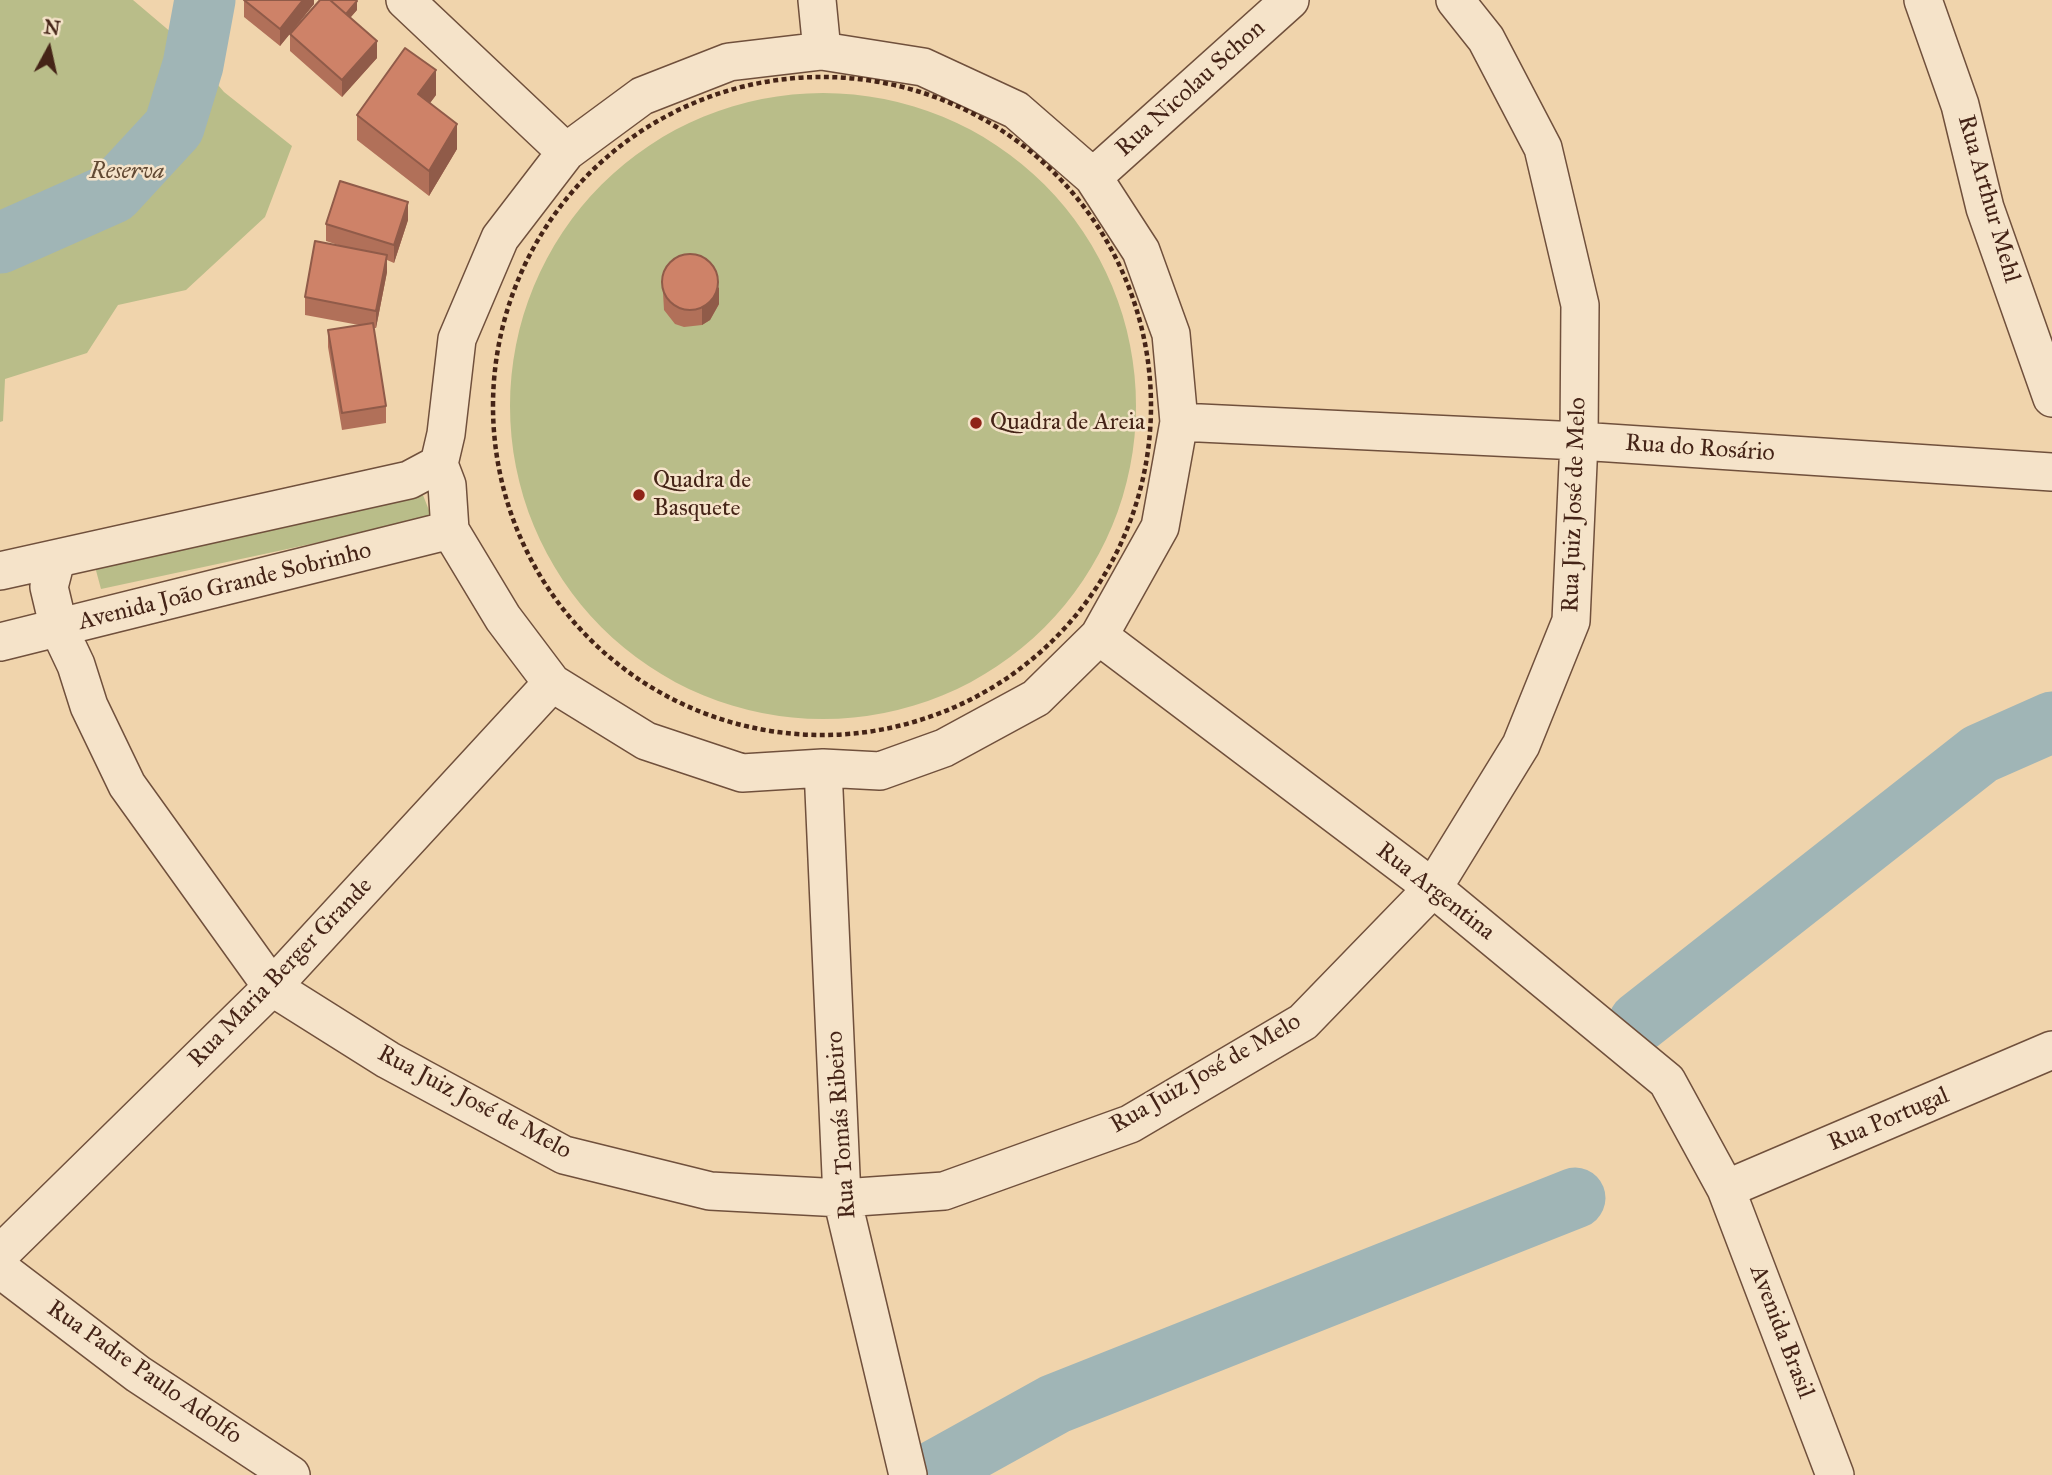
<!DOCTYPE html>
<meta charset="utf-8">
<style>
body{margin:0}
#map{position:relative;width:2052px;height:1475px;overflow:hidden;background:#f0d4ac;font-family:"IM FELL Great Primer",serif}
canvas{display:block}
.north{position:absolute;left:14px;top:14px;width:70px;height:70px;-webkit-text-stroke:5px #f5e3c9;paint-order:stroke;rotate:8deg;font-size:19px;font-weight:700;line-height:28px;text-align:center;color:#452417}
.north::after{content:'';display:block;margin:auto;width:24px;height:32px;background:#452417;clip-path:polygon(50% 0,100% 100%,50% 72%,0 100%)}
</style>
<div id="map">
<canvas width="2052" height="1475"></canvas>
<div class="north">N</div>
</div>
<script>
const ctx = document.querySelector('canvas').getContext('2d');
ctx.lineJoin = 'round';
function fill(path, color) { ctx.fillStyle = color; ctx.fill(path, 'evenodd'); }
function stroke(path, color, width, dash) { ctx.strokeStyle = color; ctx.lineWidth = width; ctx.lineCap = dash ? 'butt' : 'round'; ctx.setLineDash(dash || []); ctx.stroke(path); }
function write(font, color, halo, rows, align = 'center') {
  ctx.font = font + ' "IM FELL Great Primer",serif'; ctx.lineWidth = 5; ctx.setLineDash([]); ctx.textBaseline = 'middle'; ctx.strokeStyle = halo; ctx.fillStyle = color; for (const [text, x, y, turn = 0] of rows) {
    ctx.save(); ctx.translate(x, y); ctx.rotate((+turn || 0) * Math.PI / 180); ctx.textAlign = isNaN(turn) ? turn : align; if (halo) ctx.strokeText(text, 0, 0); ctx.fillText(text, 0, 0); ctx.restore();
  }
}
fill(new Path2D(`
 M0,0H133L179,39L224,92L292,146L265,217L186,290L118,305L87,353L5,379L3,421L0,422Z
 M510 406a313 313 0 1 1 626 0a313 313 0 1 1-626 0Z
 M421,490L432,518L101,589L94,563Z`), '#b9bd89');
stroke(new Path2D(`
 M0,243L113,193L174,127L193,65L205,0
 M1639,1022L1980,754L2052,722
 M927,1475L1055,1404L1575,1198`), '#a0b5b6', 61);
const minor = new Path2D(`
 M405,0L566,152
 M817,0L822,51
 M1923,0L1960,105L1985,208L2052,398
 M822,51L923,67L1016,110L1093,177L1141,251L1171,334L1179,422L1160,527L1099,636L1036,698L944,748L880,771L823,768L742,773L646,741L552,683L503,618L450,530L447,485L439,464L446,434L457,339L500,238L566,152L642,96L729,62Z
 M1093,177L1290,0
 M1179,422L1579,441L2052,472
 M56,560L49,587L59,629L76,665L89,706L127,785L272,987L388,1060L564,1155L710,1191L842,1198L944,1191L1130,1124L1303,1022L1433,888L1521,745L1571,621L1579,441L1580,305L1543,148L1486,39L1455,0
 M0,571L409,480L439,464
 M1099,636L1433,888L1667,1081L1726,1189L1835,1475
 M0,642L450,530
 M823,768L842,1198L908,1475
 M1726,1189L2052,1050
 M0,1254L272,987L552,683
 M0,1269L138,1374L291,1475`);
stroke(minor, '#70503c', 40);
stroke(new Path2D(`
 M493 406a329 329 0 1 1 658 0a329 329 0 1 1-658 0Z`), '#452417', 4.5, [5, 3.5]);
stroke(minor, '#f5e3c9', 37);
fill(new Path2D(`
 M244,0H314V4L280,46L244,17Z
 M357,10L350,18L377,58L342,97L290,51V34Z
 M436,95L430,103L457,149L429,196L357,140V115Z
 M408,220L394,263L387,260V272L376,328H374L386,406V423L342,430L328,347V330L359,325L305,315V297L344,247L326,241V224Z
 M662,275L719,304L710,320L702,325L684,327L675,324L664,310Z`), '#b17059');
fill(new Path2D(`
 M303,0H314V4L280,46V29Z
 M357,1V10L342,27V19Z
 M377,41V58L342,97V80Z
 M436,70V95L418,119V94Z
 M457,124V149L429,196V171Z
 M408,202V220L394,263V245Z
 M387,255V272L376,328V311Z
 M719,287V304L710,320L702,325V308Z`), '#905b49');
const building = new Path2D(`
 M244,0H303L280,29Z
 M320,0H330L377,41L342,80L290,34Z
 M330,0H356L357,1L346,14Z
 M405,48L436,70L418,94L457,124L429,171L357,115Z
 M340,181L408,202L394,245L326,224Z
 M315,241L387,255L376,311L305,297Z
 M662 282a28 28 0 1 1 56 0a28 28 0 1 1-56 0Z
 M373,323L386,406L342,413L328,330Z`);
fill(building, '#ce8268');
stroke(building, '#905b49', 2);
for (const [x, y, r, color] of [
 [976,423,7,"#8f2418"],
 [639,495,7,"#8f2418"]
]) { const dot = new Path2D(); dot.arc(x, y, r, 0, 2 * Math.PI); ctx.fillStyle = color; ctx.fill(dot); stroke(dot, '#f5e3c9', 2.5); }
write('24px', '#452417', '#f5e3c9', [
 ["Rua Nicolau Schon",1191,89,-42],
 ["Rua Arthur Mehl",1988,199,74],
 ["Rua do Rosário",1700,449,4],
 ["Rua Juiz José de Melo",1575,505,-88],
 ["Avenida João Grande Sobrinho",225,587,-14],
 ["Rua Argentina",1435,892,38],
 ["Rua Maria Berger Grande",281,973,-46],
 ["Rua Juiz José de Melo",1206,1074,-30],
 ["Rua Juiz José de Melo",474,1103,28],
 ["Rua Portugal",1889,1120,-23],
 ["Rua Tomás Ribeiro",842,1125,-94],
 ["Avenida Brasil",1781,1332,69],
 ["Rua Padre Paulo Adolfo",144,1373,35]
]);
write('italic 24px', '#624a34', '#f5e3c9', [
 ["Reserva",127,172]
]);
write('24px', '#452417', '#f5e3c9', [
 ["Quadra de Areia",990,423],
 ["Quadra de",653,481],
 ["Basquete",653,509]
], 'left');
</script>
